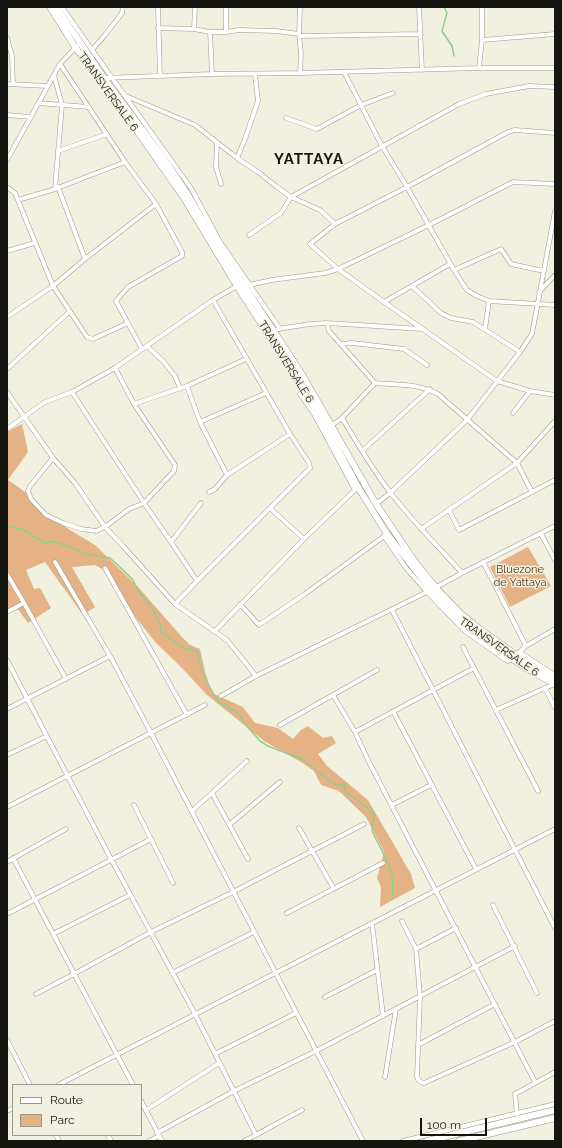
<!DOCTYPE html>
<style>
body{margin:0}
#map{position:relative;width:562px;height:1148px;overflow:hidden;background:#f2f0df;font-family:Raleway,sans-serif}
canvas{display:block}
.frame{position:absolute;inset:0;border:8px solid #161610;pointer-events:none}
.legend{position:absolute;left:12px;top:1084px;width:130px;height:52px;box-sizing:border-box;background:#f2f0df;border:1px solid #9a998c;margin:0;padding:5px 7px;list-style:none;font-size:12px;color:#161610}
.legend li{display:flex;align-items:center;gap:8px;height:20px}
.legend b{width:20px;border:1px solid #9a998c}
.scale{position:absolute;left:420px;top:1118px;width:67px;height:18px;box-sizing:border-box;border:2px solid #161610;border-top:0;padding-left:5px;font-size:12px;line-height:14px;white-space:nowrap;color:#161610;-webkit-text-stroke:3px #f2f0df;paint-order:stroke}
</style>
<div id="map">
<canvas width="562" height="1148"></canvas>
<div class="frame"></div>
<ul class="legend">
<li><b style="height:5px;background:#fff"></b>Route</li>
<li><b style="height:11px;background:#e4b285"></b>Parc</li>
</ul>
<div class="scale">100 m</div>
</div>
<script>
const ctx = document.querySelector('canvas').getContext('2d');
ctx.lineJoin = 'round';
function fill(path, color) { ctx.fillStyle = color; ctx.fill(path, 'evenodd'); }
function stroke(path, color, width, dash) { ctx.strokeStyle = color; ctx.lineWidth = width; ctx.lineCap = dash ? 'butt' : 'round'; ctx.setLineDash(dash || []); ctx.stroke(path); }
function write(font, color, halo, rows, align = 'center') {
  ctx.font = font + ' Raleway,sans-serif'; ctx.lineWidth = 3; ctx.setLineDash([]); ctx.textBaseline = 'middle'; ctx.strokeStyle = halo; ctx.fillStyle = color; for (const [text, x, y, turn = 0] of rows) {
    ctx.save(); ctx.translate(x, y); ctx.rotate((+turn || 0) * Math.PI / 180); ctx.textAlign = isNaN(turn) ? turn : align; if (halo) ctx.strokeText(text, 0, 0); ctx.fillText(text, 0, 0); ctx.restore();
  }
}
fill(new Path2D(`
 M22,424L28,452L8,480L28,494L46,513L70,530L95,545L139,588L181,636L190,645L200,649L205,672L212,693L243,707L255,723L278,728L293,739L301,730L308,726L323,738L332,736L336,743L318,754L327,766L368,800L411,874L415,888L380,907L381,887L377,878L384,852L366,817L339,791L321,785L314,771L301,762L264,741L206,694L182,668L156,643L132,613L117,587L104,570L95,565L72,567L95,607L83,615L45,562L26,570L34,589L40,588L51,608L28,623L18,609L7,614L8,545L7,432Z
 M528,547L551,586L510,607L490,567Z`), '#e4b285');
stroke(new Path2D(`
 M444,7L447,13L442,31L452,46L454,56
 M7,526L22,529L45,543L54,542L68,546L86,554L110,558L122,569L133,580L139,592L152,608L160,624L161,632L186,650L190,648L198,653L199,661L207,682L218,702L235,711L239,714L246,725L260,741L268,746L304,760L334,784L345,785V792C356,799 366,805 374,815L372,831L390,867L393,880L392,899`), '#92cd8b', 1.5);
const street = new Path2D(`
 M62,7L92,50L191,188L220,242L280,329
 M226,7V32
 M419,7L422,70
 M158,8L160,76
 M158,28L194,29L210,32H226L239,30L276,31L299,34
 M194,29L195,7
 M210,32L212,74
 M300,36L421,34
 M7,38L12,56L13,84
 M482,40L555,34
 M92,50L105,35L122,13L123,7
 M60,64L125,162L156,204L182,252V256L128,287L116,301L142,349
 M479,68L482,40V7
 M344,72L382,146L407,187L454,270L467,290L477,296L489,301L555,305
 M300,73L301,53L299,34L300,7
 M54,75L62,105L55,189
 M104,78L212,74L300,73L479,68H555
 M7,84L48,86
 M126,96L195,125L237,158L258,172L277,187L291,197L320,210L335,224
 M38,103L89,107
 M7,115L31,117
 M286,118L317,129L361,105L393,93
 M555,133L515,130L508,132L407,187L335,224L310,244L338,269L384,302L497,381L530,391L555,395
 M217,142L216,167L221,184
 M58,151L107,134
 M237,158L245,139L258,101L255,74
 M7,160L60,64L77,46
 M7,187L15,193L53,286L87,337L93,339L128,323
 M58,187L85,259
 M18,200L55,189L125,162
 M249,235L281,213L291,197L459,104L486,94L529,86L555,87
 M7,251L35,243
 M454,270L501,249L511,264L544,271
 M249,285L272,280L325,273L338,269L429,225L513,182L555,184
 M412,286L441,313L451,318L473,322L520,352
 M539,292L555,275
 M384,302L450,264
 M7,317L53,286L85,259L156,204
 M327,323L329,331L375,383C395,385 419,383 438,394L517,463L532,492
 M278,329L310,324L327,323L422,329
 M485,329L489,301
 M341,344L352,343L404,349L427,365
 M147,346L163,361L175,376L180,388
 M7,369L69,312
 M187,386L200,422L227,475L290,434
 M303,389L300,394L314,414L355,490
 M7,392L53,458L75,483L105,527L123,546L175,604L227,640L256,676
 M72,392L144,503L171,542L197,581
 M134,404L187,386L246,359
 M513,413L530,391
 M342,418C357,443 372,469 390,492C412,521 438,546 462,573
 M200,422L266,393
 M331,426L342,418L375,383
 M7,429L45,402L72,392L115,368L213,300L237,286
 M362,451L430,389
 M53,458L30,486L28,491L31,499L46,515L63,523L81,529L96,531L105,527L129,509L144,503L174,471L175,465L134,404L115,368
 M209,492L215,489L227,475
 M376,504L390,493L467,420L520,352L532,334L555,211
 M270,508L304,539
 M449,510L459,530L555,480
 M421,529L517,463L555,421
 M541,534L555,560
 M384,536L406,568L427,592L455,621L466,632L506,660L508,661L512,659
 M171,542L201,503
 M55,562L110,656L151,733L363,1141
 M483,562L526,646
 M105,568L187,715
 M7,574L24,603L66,679
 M175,604L197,581L310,468L309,463L290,434L213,300
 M240,604L259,625L305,594L387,534
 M392,610L555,928
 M7,612L24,603
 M215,631L304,539L358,487
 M463,647L538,791
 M519,652L555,675
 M516,655L526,646L555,629
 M7,660L111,859L195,1014L256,1135
 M555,684L545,688L555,708
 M333,695L355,732L368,760L535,1082
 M221,696L256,676L431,590L462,573L555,526
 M7,709L110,656
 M496,710L545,688
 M393,711L476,869
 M280,725L377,670
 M355,732L474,668
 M7,755L47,736
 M212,793L248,859
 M134,805L173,883
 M392,805L431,785
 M7,807L205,705
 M192,811L247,761
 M229,825L280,782
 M299,828L334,889
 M13,858L133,1085
 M7,862L66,829
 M493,905L537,993
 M287,913L383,863
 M7,914L151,839
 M402,921L416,949L420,997L417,1076C418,1081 419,1082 424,1083L515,1042L555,1021
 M372,923L383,1016
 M53,934L130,895
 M416,949L456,928
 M172,973L254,932
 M36,994L74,974L151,932L233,892L364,824
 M325,997L377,970
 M7,1040L30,1085
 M418,1045L495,1004
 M215,1054L296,1013
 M385,1077L396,1009
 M58,1085L555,829
 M141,1101L162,1141
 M146,1110L219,1063
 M7,1111L13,1108
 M517,1114L515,1094L555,1072
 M157,1133L234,1091L316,1051L515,946
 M56,1135L59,1141
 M108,1135L111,1141
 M149,1141L159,1136
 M244,1141L256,1135L302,1110
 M403,1141L555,1104`);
const secondary = new Path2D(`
 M50,7L75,47L112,95L184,198L237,286L298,380L329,433L358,487L387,534L431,590L458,618L512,659L533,672L555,684
 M56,7L104,78L162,156L188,195L215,241L303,376L376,504L415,562L436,588L461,614L480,629L516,655L536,669L555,678`);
const primary = new Path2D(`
 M427,1141L555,1110
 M459,1141L555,1118`);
stroke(street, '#9b9989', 5);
stroke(secondary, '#9b9989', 7);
stroke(primary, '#9b9989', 7);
stroke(street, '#fff', 4);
stroke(secondary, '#fff', 6);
stroke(primary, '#fff', 6);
write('11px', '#161610', '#f2f0df', [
 ["TRANSVERSALE 6",108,92,54],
 ["TRANSVERSALE 6",286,362,58],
 ["TRANSVERSALE 6",499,647,35]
]);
write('11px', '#51351b', '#f2f0df', [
 ["Bluezone",520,570],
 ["de Yattaya",520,583]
]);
ctx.letterSpacing = '1px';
write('bold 15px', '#161610', '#f2f0df', [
 ["YATTAYA",309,159]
]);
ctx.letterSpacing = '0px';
</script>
